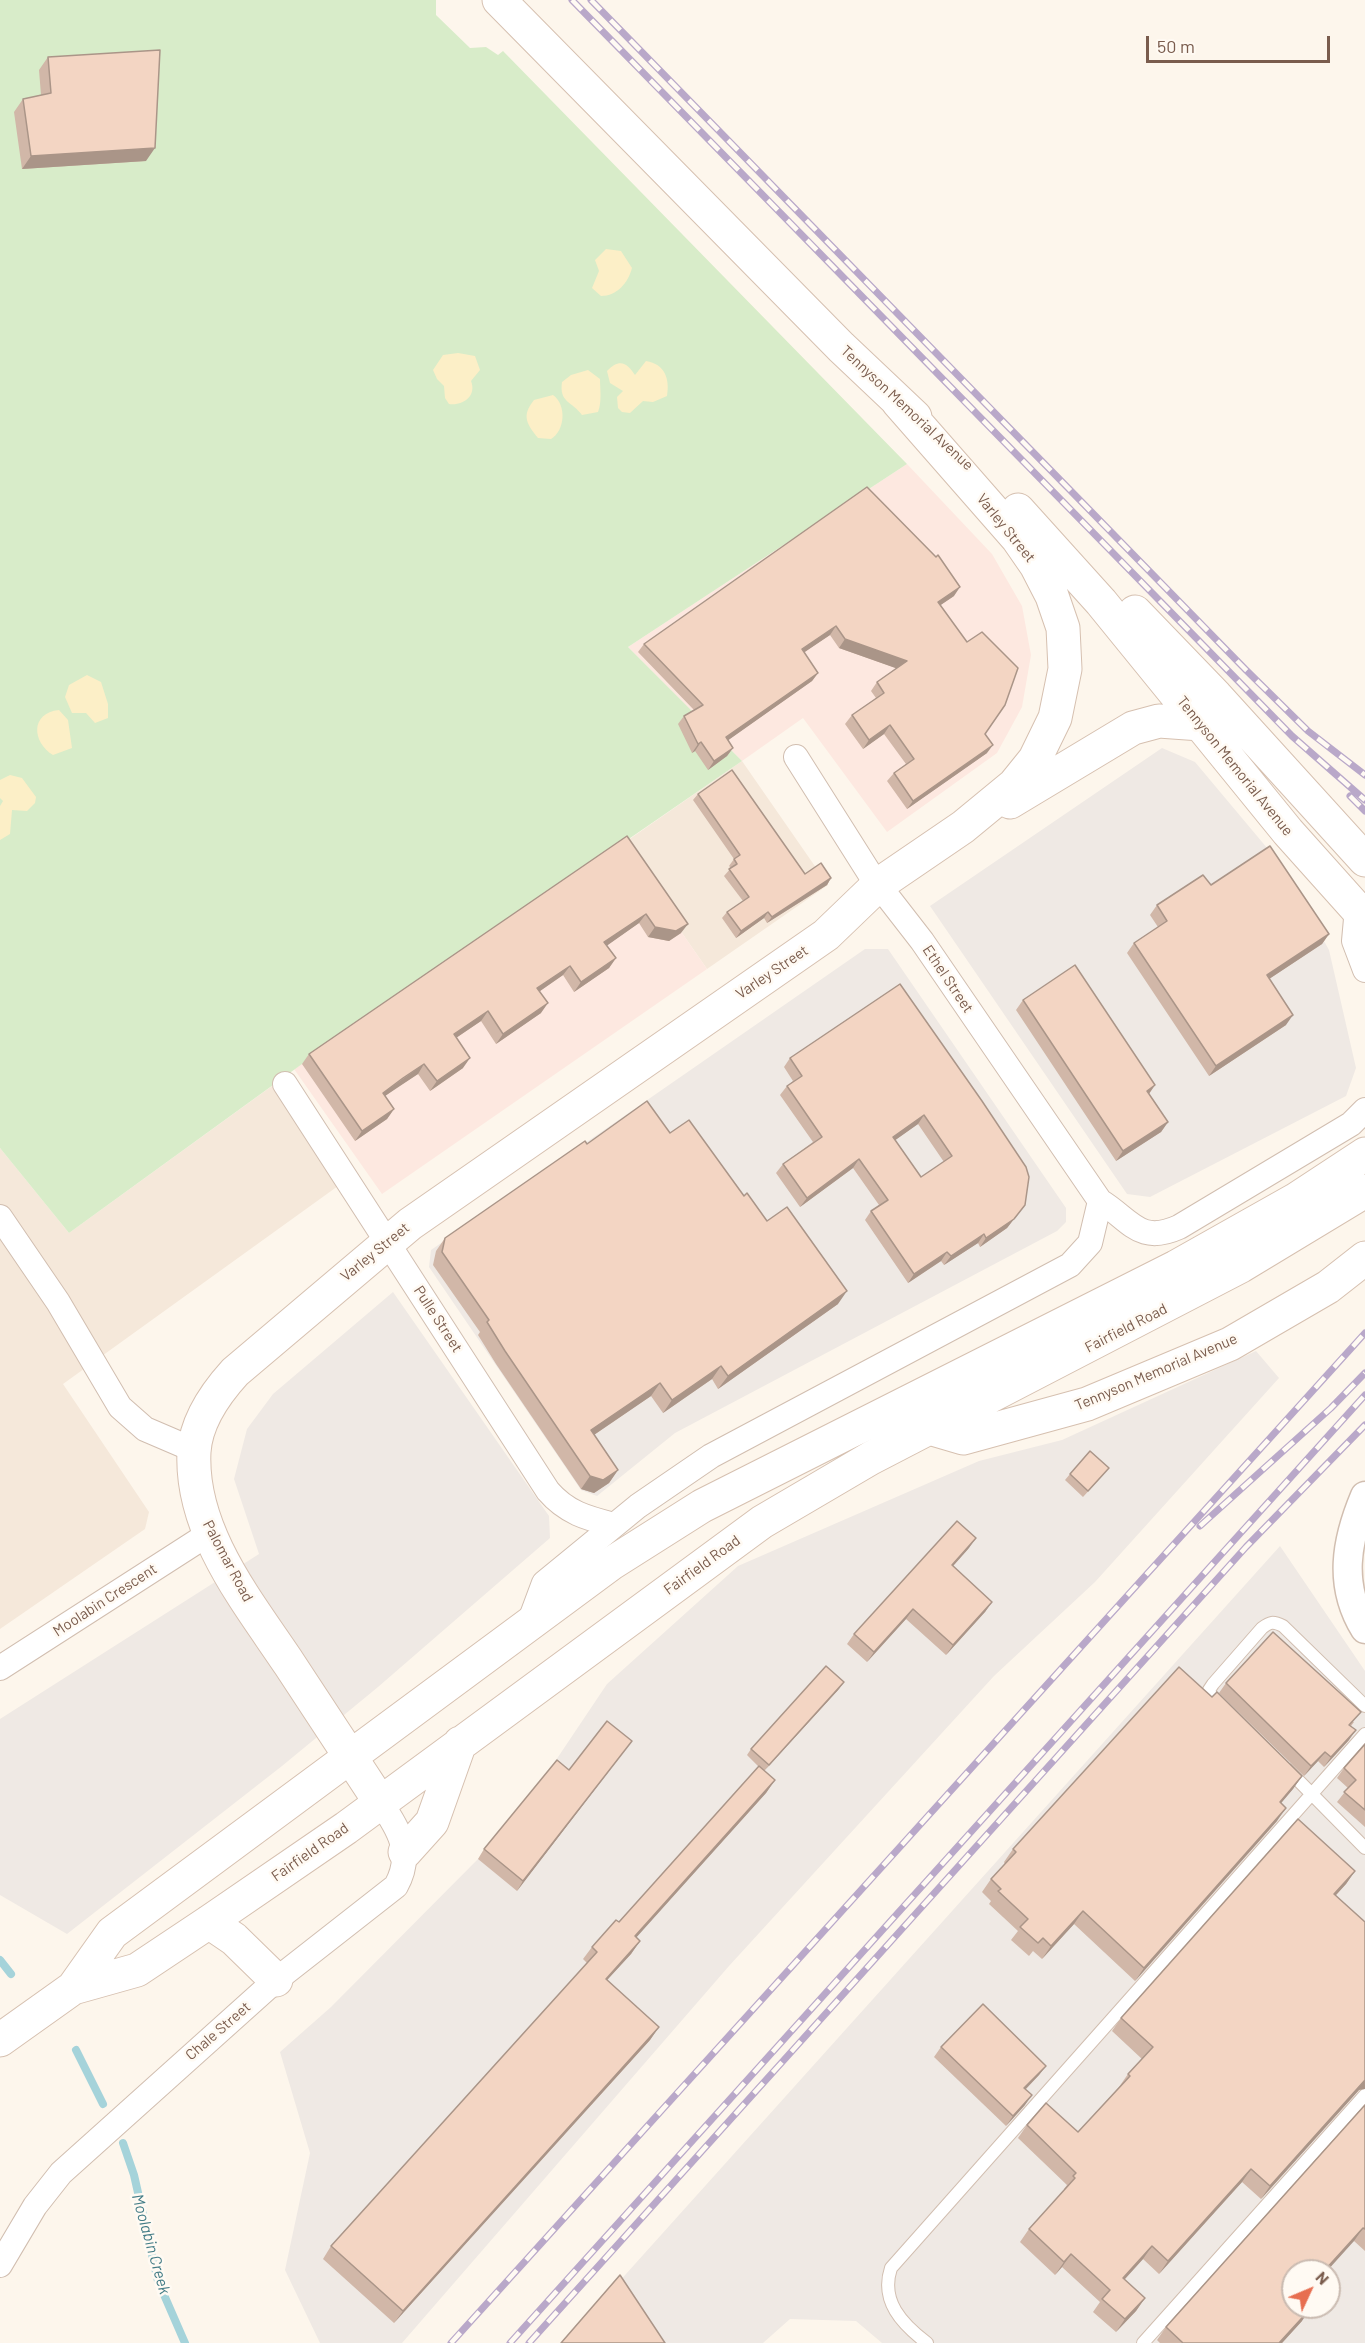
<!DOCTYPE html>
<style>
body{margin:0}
#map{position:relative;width:1365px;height:2343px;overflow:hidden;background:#fdf6ec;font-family:Barlow,sans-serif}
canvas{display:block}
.north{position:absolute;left:1281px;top:2259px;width:60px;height:60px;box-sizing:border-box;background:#fffaf3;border:2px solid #cabbb1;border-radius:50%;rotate:46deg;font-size:16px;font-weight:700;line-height:24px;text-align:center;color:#7a5c4d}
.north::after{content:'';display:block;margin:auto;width:21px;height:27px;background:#e76f51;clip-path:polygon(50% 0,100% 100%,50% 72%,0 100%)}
.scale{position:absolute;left:1146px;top:36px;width:184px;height:27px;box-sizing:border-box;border:3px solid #7a5c4d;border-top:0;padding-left:8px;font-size:18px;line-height:21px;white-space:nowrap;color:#7a5c4d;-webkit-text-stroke:4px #fffaf3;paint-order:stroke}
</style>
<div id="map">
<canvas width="1365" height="2343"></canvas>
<div class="north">N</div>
<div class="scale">50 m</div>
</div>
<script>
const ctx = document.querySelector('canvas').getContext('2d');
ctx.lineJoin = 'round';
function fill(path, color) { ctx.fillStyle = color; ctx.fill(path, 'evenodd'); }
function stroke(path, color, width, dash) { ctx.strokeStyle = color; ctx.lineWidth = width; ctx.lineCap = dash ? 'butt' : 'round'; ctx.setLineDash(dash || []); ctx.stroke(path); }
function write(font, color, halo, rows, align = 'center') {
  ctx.font = font + ' Barlow,sans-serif'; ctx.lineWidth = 5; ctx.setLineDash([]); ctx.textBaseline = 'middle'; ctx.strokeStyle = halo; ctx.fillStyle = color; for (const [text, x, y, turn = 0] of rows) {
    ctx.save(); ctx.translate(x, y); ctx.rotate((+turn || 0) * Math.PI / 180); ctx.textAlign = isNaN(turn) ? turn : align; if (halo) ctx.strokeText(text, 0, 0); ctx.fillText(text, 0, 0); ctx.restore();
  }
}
fill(new Path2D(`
 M742,761L828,885L707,969L621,845Z
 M272,1086L338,1186L63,1384L149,1512L145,1529L0,1629V1148L69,1233Z`), '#f5e8da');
fill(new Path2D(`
 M907,464L992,554L1022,606L1031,655L1022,707L997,753L887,832L803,718L742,761L628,647Z
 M621,845L707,969L382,1194L294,1069Z`), '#fde8e0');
fill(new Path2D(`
 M1162,748L1195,762L1283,867L1329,950L1356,1068L1346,1096L1150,1197L1127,1194L930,906Z
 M865,949H888L1066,1208V1222L1057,1231L675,1433L597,1496L581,1490L429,1267L431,1250Z
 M393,1292L549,1516L550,1538L378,1687L282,1766L67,1934L0,1895V1719L259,1554L234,1479L247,1429L273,1394Z
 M1256,1351L1279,1378L1095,1582L994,1676L729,1966L402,2343H320L285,2270L310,2153L280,2052L331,2007L478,1859L550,1769L607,1684L738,1566L979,1461L1062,1440Z
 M1280,1546L1365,1671V2343H882L856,2321L790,2319L763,2343H564ZM1293,2271H1329V2307H1293Z`), '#efe9e4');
fill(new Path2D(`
 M0,0H436V15L470,48L486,47L498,55L503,51L907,464L628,647L742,761L302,1064L69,1233L0,1148Z`), '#d8ecc9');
fill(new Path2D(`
 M606,249L621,251L632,268C628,283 617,296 601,296L592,288L599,271L595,260Z
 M458,353L475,356L480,370L471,381C477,396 463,406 449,404L445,398L444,386L437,379L433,370L443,355Z
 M646,361C665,364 670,379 667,396L653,402L643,401L630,413L622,412L618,408L617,397L623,391L610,383L607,371C620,357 628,364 635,375Z
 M588,370L600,379C600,389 602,402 598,412L582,415C572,401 559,403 562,382L571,375Z
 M553,395C567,405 565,431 551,439L538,438C527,424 521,416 534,400Z
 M87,675L101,682L108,704V718L95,723L86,713H72L65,697L69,685Z
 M59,710L68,720L72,748L53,755C32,742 30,713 59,710Z
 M10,775L22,778L36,797L35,803L27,811L12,810L10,834L0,840V806L3,801L0,798V780Z`), '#fcefc7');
stroke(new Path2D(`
 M0,1960L11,1974
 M76,2050L103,2104
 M123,2143L134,2175L158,2281L185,2343`), '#a5d3da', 8);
const service = new Path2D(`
 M1221,1707L1211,1696L1209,1690L1213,1684L1262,1628C1270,1622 1273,1621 1283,1626L1365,1706
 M1288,1770L1365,1848
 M927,2343C902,2324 880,2301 891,2268L1365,1734
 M1143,2343L1365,2095`);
const minor = new Path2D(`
 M796,757L870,874L922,941L1100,1201C1131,1220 1139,1245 1179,1227L1351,1124L1365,1110
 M1357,908L1354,941L1365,970
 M285,1084L548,1491C567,1513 587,1518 614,1525
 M0,1217L58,1302L120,1407L145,1429L194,1450
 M528,1626L544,1583L638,1506L711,1456L1070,1265L1090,1243L1100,1201
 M0,1668L210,1533
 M0,2265L35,2206L61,2173L276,1980L396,1886C414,1854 399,1829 380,1802`);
const tertiary = new Path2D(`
 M1365,1496C1346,1541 1338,1585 1365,1629`);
const secondary = new Path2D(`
 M499,0L841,347L915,417
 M1018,510L1101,602L1288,832L1365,918
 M1135,612L1216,696L1365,860
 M1010,802L1133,728L1159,721L1201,724
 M929,1428L963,1438L1087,1404L1230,1344L1328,1287L1365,1258
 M380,1802C350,1756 320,1711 290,1665C248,1602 190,1532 194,1452C196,1421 215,1394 235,1372L410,1224L826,935L878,885L963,827L1014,785L1035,759L1055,718L1065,669L1063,628L1052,596L1036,565L1018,539L898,402
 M405,1852L432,1822L460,1743
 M209,1922L234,1939L276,1980
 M73,1988L137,1970L209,1922L346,1828L762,1522L871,1458L1241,1266L1365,1191
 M0,2040L73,1988L112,1933L612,1563L702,1506L1176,1267L1295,1200L1365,1154`);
stroke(service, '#d1beb0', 14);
stroke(minor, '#d1beb0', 26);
stroke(tertiary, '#d1beb0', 31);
stroke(secondary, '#d6c0b0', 35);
stroke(service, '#fff', 12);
stroke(minor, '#fff', 24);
stroke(tertiary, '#fff', 28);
stroke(secondary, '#fff', 33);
const rail = new Path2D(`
 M572,0L1292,736L1365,800
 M591,0L1246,670L1308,731L1365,775
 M1350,796L1365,811
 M1200,1526L1331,1408L1365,1373
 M451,2343L1365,1333
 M510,2343L1365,1395
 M529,2343L1246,1547L1365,1425`);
stroke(rail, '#b9a8c9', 7);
stroke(rail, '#fffaf3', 4.5, [14]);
fill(new Path2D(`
 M48,57L146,161L22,169L14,112L23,99L41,95L39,70Z
 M954,596L940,605L985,734L987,753L907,809L887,781L894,773L906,764L884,734L863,749L845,724L852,715L876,698L871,691L877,682L896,668L839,648L830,635L804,652L818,673L812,681L728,740L733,748L727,756L708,770L695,751L692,753L678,724L684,716L694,710L638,652L644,644Z
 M698,794L805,874L831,878L827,885L767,923L764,918L736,938L722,918L727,912L743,901L724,876L731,868L729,866L734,859L693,800Z
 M627,836L681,933L669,941L648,937L639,923L607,945L616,958L609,968L574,992L563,975L540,991L541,1013L496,1044L481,1021L456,1038L463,1068L430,1091L418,1074L396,1088L385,1096L394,1109L387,1119L355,1141L302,1064L309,1054Z
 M1211,885L1329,934L1322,944L1269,979L1286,1025L1209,1076L1127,953L1134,943L1158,927L1150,915L1157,905Z
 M900,984L1025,1205L1007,1228L980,1247L978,1243L944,1265L941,1261L908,1283L865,1220L871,1211L879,1205L853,1168L800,1207L776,1173L783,1164L813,1142L780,1095L787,1086L793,1081L784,1067L790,1058ZM918,1124L944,1162L921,1177L895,1140Z
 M1023,1000L1155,1085L1149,1094L1168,1122L1161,1132L1116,1161L1016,1010Z
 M670,1133L744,1196L767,1221L838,1304L718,1389L712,1379L663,1413L651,1396L594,1435L618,1470L609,1483L594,1493L581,1489L496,1364L478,1335L480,1332L433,1265L436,1251L445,1238L587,1144Z
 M1070,1474H1104L1083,1497L1065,1480Z
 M969,1548L953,1566L992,1602L985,1612L946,1655L906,1619L867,1662L847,1644L854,1634Z
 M1226,1683L1354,1722L1351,1726L1349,1740L1324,1767L1318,1761L1304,1776L1219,1693Z
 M839,1689L764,1771L775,1780L766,1793L636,1937L640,1941L631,1954L607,1980L659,2027L650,2040L394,2323L323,2259L331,2246L587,1963L583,1959L592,1947L619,1922L759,1767L747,1755L751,1749Z
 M1212,1697L1302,1776L1293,1789L1281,1803L1277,1821L1135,1981L1074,1924L1042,1959L1033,1951L1029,1956L1011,1940L1018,1931L989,1904L991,1901L982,1892L991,1879L1005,1864L1004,1862L1013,1849Z
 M1365,1744V1827L1337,1802L1348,1788L1337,1778L1344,1768Z
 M625,1750L517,1891L478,1859L484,1849L569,1770Z
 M1355,1871L1346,1884L1336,1895L1359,2090L1261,2199L1242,2182L1159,2274L1143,2259L1124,2280L1145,2298L1136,2311L1116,2332L1093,2312L1100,2302L1062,2267L1055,2275L1020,2242L1029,2229L1065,2190L1064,2189L1067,2185L1018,2138L1027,2125L1078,2132L1119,2087L1128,2074L1142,2059L1112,2031L1121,2018Z
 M941,2047L1046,2066L1039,2075L1026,2089L1025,2105L1006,2126L934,2057Z
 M1365,2105V2251L1354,2241L1293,2271L1302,2321L1282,2343H1160L1157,2340L1166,2327Z`), '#d1b7a8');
fill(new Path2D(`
 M155,148L146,161L22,169L31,156Z
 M960,587L954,596L932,611L938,602Z
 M836,626L830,635L796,658L802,649Z
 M845,639L907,661L901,670L839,648Z
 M818,673L812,681L720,746L726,737Z
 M890,725L884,734L863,749L869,740Z
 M701,742L695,751L692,753L698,744Z
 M993,745L987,753L907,809L913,801Z
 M733,748L727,756L708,770L714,761Z
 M831,878L827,885L767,923L772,917Z
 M768,912L764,918L736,938L741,931Z
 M646,914L639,923L598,952L604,942Z
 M688,924L681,933L669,941L648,937L655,927Z
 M1329,934L1322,944L1260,985L1267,975Z
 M616,958L609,968L574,992L581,982Z
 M570,966L563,975L530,998L537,988Z
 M548,1003L541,1013L496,1044L503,1034Z
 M488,1011L481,1021L447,1044L454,1034Z
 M1293,1015L1286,1025L1209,1076L1216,1066Z
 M470,1058L463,1068L430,1091L437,1081Z
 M424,1064L418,1074L376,1102L383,1093Z
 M1155,1085L1148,1095L1147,1091Z
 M394,1109L387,1119L355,1141L362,1131Z
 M924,1115L918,1124L887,1146L893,1137Z
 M1168,1122L1161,1132L1116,1161L1123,1151Z
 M859,1159L853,1168L800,1207L807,1198Z
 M1025,1205L1007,1228L980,1247L986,1238Z
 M984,1234L978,1243L944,1265L951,1256Z
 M947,1252L941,1261L908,1283L914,1274Z
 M847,1291L838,1304L718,1389L728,1376Z
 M721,1366L712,1379L663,1413L672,1400Z
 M660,1383L651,1396L582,1443L591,1430Z
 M618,1470L609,1483L594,1493L581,1489L590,1476Z
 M976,1538L969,1548L945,1575L952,1565Z
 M992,1602L985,1612L946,1655L953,1645Z
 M913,1609L906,1619L867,1662L874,1652Z
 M844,1682L839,1689L764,1771L769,1765Z
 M1356,1730L1349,1740L1324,1767L1331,1757Z
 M632,1741L625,1750L517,1891L523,1881Z
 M1325,1752L1318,1761L1304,1776L1311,1766Z
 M1302,1776L1293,1789L1271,1815L1280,1802Z
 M775,1780L766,1793L626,1949L635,1936Z
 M1286,1808L1277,1821L1135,1981L1144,1968Z
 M1355,1871L1346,1884L1325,1907L1334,1894Z
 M1083,1911L1074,1924L1042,1959L1051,1946Z
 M640,1941L631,1954L597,1991L606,1979Z
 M659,2027L650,2040L394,2323L403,2311Z
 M1046,2066L1039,2075L1017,2098L1024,2088Z
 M1365,2080V2089L1359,2090L1261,2199L1270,2186Z
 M1032,2095L1025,2105L1006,2126L1013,2116Z
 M1251,2169L1242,2182L1159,2274L1168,2261Z
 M1363,2228L1354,2241L1327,2271H1324Z
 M1152,2246L1143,2259L1114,2291L1123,2278Z
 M1071,2254L1062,2267L1055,2275L1064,2262Z
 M1145,2298L1136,2311L1116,2332L1125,2319Z
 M1311,2308L1302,2321L1282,2343H1279Z`), '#aa9588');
const building = new Path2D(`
 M160,50L155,148L31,156L23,99L51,93L48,57Z
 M867,487L936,557L938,555L960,587L938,602L967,642L982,632L1018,668L1005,705L985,734L993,745L913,801L894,773L914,759L890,725L869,740L852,715L884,693L877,682L907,661L845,639L836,626L802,649L818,673L726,737L733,748L714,761L701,742L698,744L684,716L703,705L644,644Z
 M732,770L805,874L821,863L831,878L772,917L768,912L741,931L727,912L749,897L729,869L737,864L734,859L740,855L698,794Z
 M627,836L688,924L676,931L655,927L646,914L604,942L616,958L581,982L570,966L537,988L548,1003L503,1034L488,1011L454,1034L470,1058L437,1081L424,1064L403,1078L383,1093L394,1109L362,1131L309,1054Z
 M1270,846L1329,934L1267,975L1293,1015L1216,1066L1134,943L1167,921L1157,905L1203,875L1211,885Z
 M1075,965L1155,1085L1147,1091L1168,1122L1123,1151L1023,1000Z
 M900,984L982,1101L1026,1167L1029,1177L1025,1205L1014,1219L986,1238L984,1234L951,1256L947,1252L914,1274L871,1211L888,1200L859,1159L807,1198L783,1164L822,1137L787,1086L802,1076L790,1058ZM924,1115L952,1156L921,1177L893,1137Z
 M647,1101L670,1133L689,1120L744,1196L747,1193L767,1221L787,1207L847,1291L728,1376L721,1366L672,1400L660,1383L591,1430L618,1470L603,1480L590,1476L505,1351L487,1322L489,1320L442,1252L445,1238L585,1141L587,1144Z
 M1090,1451L1109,1468L1088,1491L1070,1474Z
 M957,1521L976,1538L952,1565L992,1602L953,1645L913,1609L874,1652L854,1634Z
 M1273,1632L1361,1712L1349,1725L1356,1730L1331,1757L1325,1752L1311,1766L1226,1683Z
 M826,1666L844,1682L769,1765L751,1749Z
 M1179,1667L1212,1697L1217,1692L1302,1776L1280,1802L1286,1808L1144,1968L1083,1911L1051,1946L1043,1938L1038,1943L1020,1927L1028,1919L998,1891L1001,1889L991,1879L1016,1852L1013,1849Z
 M607,1721L632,1741L523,1881L484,1849L557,1760L569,1770Z
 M1365,1744V1810L1344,1792L1356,1780L1344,1768Z
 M759,1766L775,1780L635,1936L640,1941L606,1979L659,2027L403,2311L331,2246L597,1952L592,1947L616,1920L619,1922Z
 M1298,1819L1355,1871L1334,1894L1365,1922V2080L1270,2186L1251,2169L1168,2261L1152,2246L1123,2278L1145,2298L1125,2319L1102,2299L1110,2290L1071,2254L1064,2262L1029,2229L1075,2178L1073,2176L1076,2173L1027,2125L1046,2103L1078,2132L1130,2076L1128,2074L1153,2047L1121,2018Z
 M983,2004L1046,2066L1024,2088L1032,2095L1013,2116L941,2047Z
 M1365,2105V2229L1363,2228L1324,2271H1293V2307H1311V2308L1279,2343H1183L1166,2327Z
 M620,2275L665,2343H561Z`);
fill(building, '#f3d5c3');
stroke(building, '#aa9588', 1.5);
write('15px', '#7a5c4d', '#fffaf3', [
 ["Tennyson Memorial Avenue",907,408,43],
 ["Varley Street",1006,528,51],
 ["Tennyson Memorial Avenue",1235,766,51],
 ["Varley Street",772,972,-34],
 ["Ethel Street",948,979,56],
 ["Varley Street",375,1252,-39],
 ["Pulle Street",438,1319,57],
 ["Fairfield Road",1126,1328,-27],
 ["Tennyson Memorial Avenue",1156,1372,-23],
 ["Palomar Road",228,1561,62],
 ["Fairfield Road",702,1565,-36],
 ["Moolabin Crescent",105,1600,-33],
 ["Fairfield Road",310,1852,-35],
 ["Chale Street",218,2031,-41]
]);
write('italic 16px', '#437c86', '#fffaf3', [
 ["Moolabin Creek",151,2244,74]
]);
</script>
